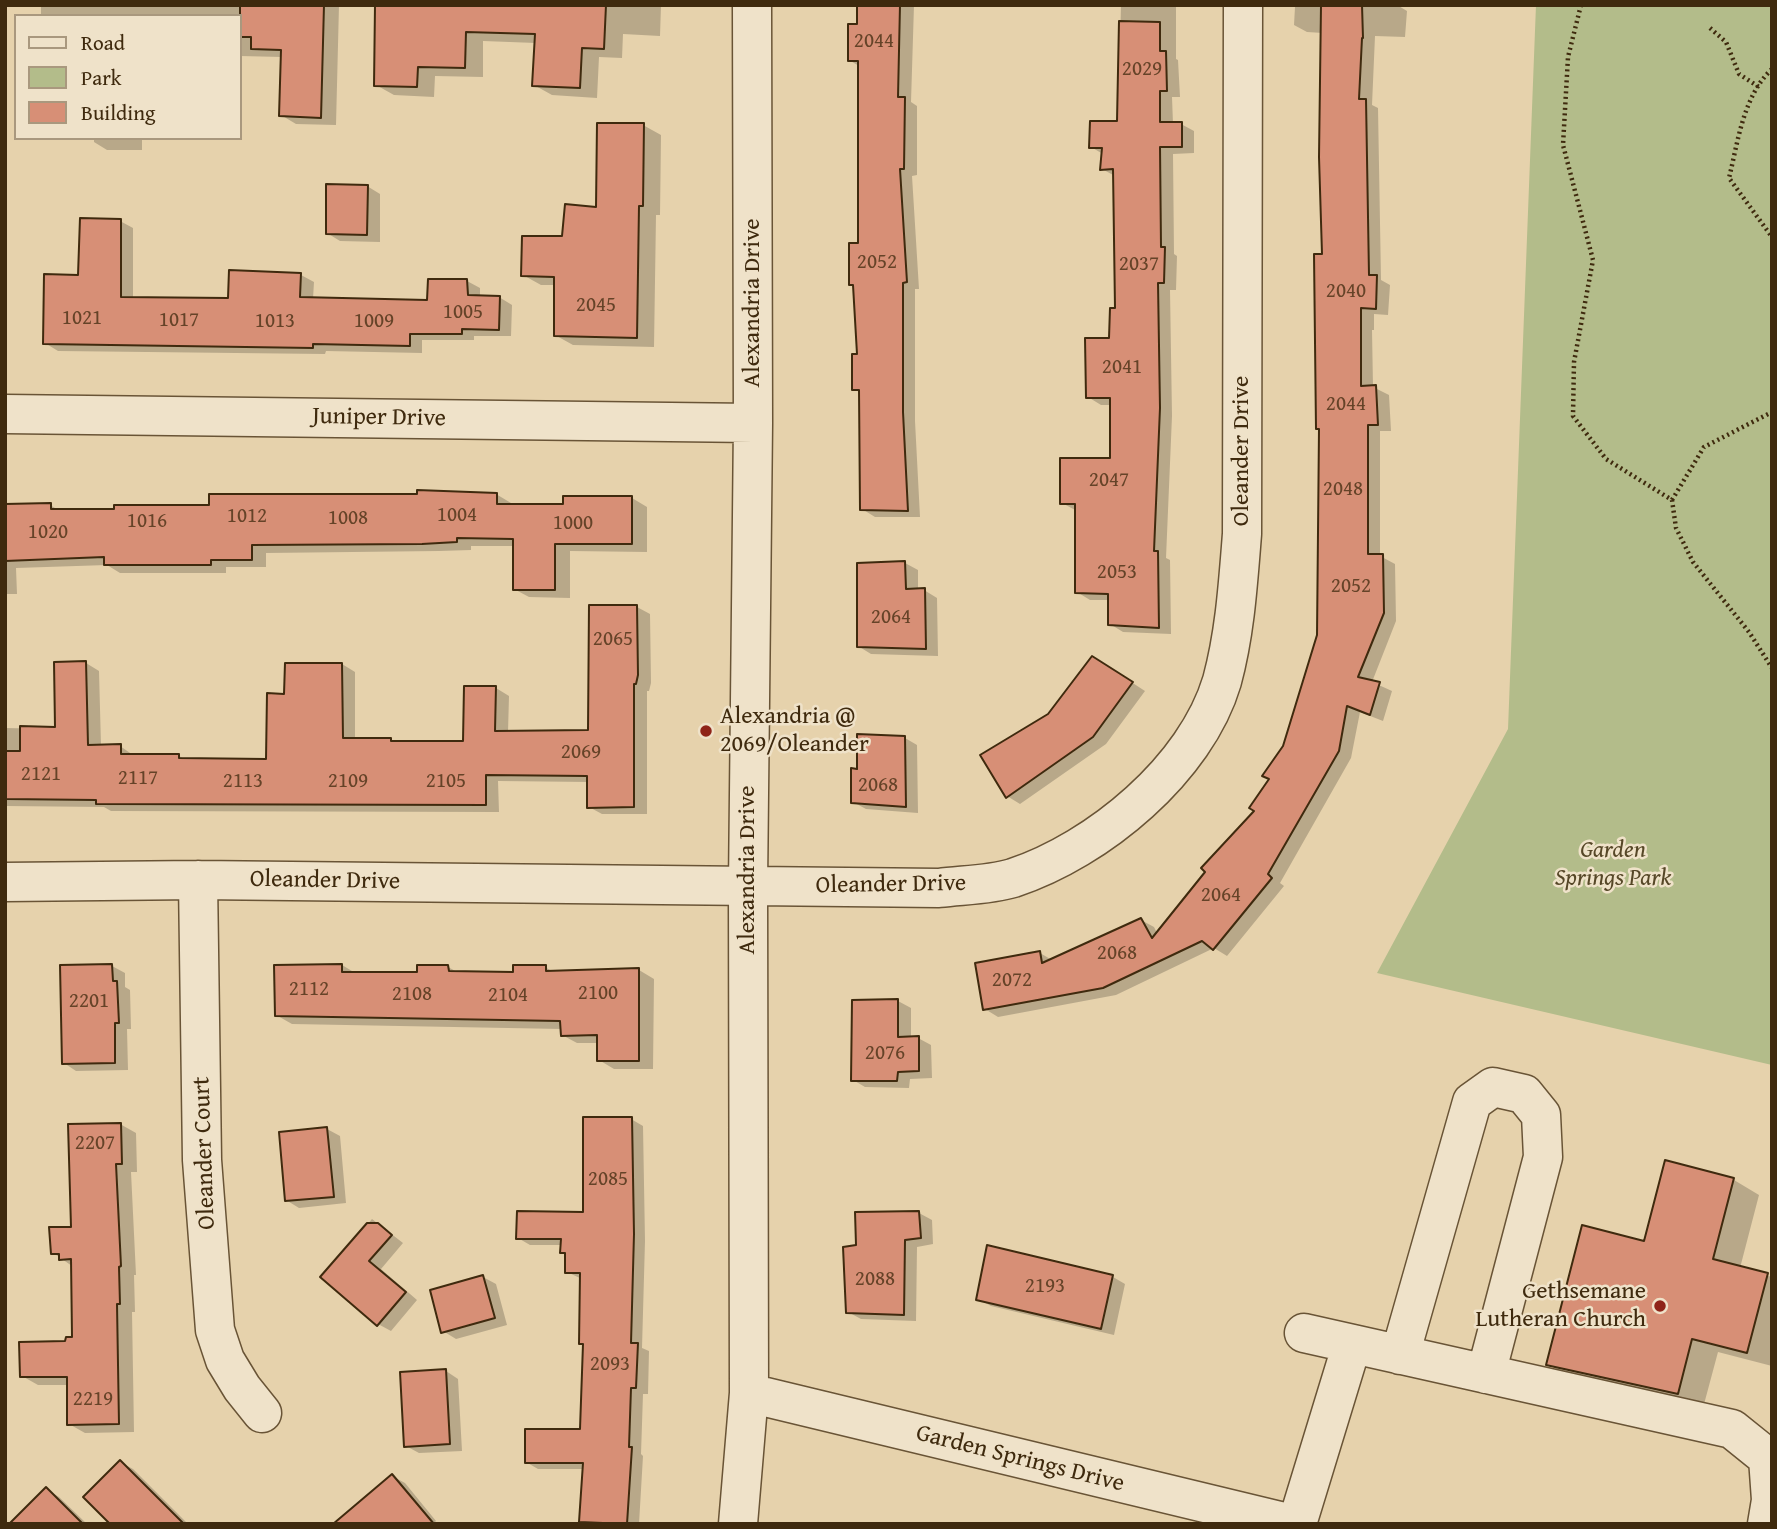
<!DOCTYPE html>
<style>
body{margin:0}
#map{position:relative;width:1777px;height:1529px;overflow:hidden;background:#e6d2ac;font-family:"Gentium Book Plus",serif}
canvas{display:block}
.frame{position:absolute;inset:0;border:7px solid #3f2a0e;pointer-events:none}
.legend{position:absolute;left:14px;top:14px;width:228px;height:126px;box-sizing:border-box;background:#efe2c9;border:2px solid #a9987e;margin:0;padding:9px 12px;list-style:none;font-size:21px;color:#3f2a0e}
.legend li{display:flex;align-items:center;gap:14px;height:35px}
.legend b{width:35px;border:2px solid #a9987e}
</style>
<div id="map">
<canvas width="1777" height="1529"></canvas>
<div class="frame"></div>
<ul class="legend">
<li><b style="height:9px;background:#efe2c9"></b>Road</li>
<li><b style="height:19px;background:#b3bc8a"></b>Park</li>
<li><b style="height:19px;background:#d78f76"></b>Building</li>
</ul>
</div>
<script>
const ctx = document.querySelector('canvas').getContext('2d');
ctx.lineJoin = 'round';
function fill(path, color) { ctx.fillStyle = color; ctx.fill(path, 'evenodd'); }
function stroke(path, color, width, dash) { ctx.strokeStyle = color; ctx.lineWidth = width; ctx.lineCap = dash ? 'butt' : 'round'; ctx.setLineDash(dash || []); ctx.stroke(path); }
function write(font, color, halo, rows, align = 'center') {
  ctx.font = font + ' "Gentium Book Plus",serif'; ctx.lineWidth = 5; ctx.setLineDash([]); ctx.textBaseline = 'middle'; ctx.strokeStyle = halo; ctx.fillStyle = color; for (const [text, x, y, turn = 0] of rows) {
    ctx.save(); ctx.translate(x, y); ctx.rotate((+turn || 0) * Math.PI / 180); ctx.textAlign = isNaN(turn) ? turn : align; if (halo) ctx.strokeText(text, 0, 0); ctx.fillText(text, 0, 0); ctx.restore();
  }
}
fill(new Path2D(`
 M1536,5H1772V1065L1377,973L1508,729Z`), '#b3bc8a');
fill(new Path2D(`
 M41,5H339L336,125L296,124L281,115L282,57L240,56V16H41Z
 M377,5H661L660,36L623,34L622,58L599,57L597,98L552,95L534,85L536,43L483,41V77L435,76L434,97L394,95L376,85Z
 M859,5H914L911,102L917,106V175L912,176L919,289H915V421L920,517H875L862,509L861,393L854,389L859,356L855,286L851,284L860,245L859,66L849,60L859,26Z
 M1121,5H1176V59L1178,60L1180,97H1172L1173,124H1181L1194,131V153L1173,154L1174,254L1177,256L1176,290H1170L1172,416L1166,558L1170,560L1171,634L1123,632L1110,624V600H1090L1077,592V511L1062,503L1112,460V405H1101L1088,397L1111,340L1117,310L1115,176L1102,169L1103,154L1091,147L1118,123Z
 M1323,5H1397L1407,11L1405,37L1375,36L1372,105L1378,108L1381,280L1390,285L1388,315L1374,314V330H1372L1373,387L1389,395L1391,431H1380V556L1395,564L1396,621L1372,682L1392,691L1383,721L1360,712L1351,758L1280,883L1284,886L1227,956L1214,948L1116,995L998,1017L985,1009L1040,953L1052,960L1141,920L1154,927L1157,933L1257,811L1284,747L1319,636L1321,430L1318,428L1324,255L1323,33L1307,32L1294,25L1295,7Z
 M643,125L661,135L660,215H656L654,347L573,345L555,335L556,285H541L523,275L598,209Z
 M94,138H142V150H107L94,142Z
 M367,186L380,194V242L340,241L327,233Z
 M120,221L133,228V299H229L301,275L314,282L313,299L429,302L467,281L480,288V297H499L512,305L511,336H474V340H422V353L326,351L325,354L58,351L45,343L80,277Z
 M496,494L511,503V505L565,506L632,498L647,507V552L570,551V598L529,597L514,589L515,546H471V550L439,551L266,553V567H226V573H120L107,565L16,568L17,594H5V506L50,505L60,511Z
 M905,563L918,570V591L924,590L937,598L938,656L871,654L858,646Z
 M637,607L650,614L651,683L649,691H647V814H602L589,807V782L498,781L499,812L111,811L104,807L5,806V728L57,729L86,663L99,671L101,746H120L133,755L179,756L186,760H268L285,696L342,664L355,672V740H390L395,743L465,742L496,688L509,696L508,732H590Z
 M1105,665L1145,691L1106,744L1020,804L1007,796L1050,715Z
 M905,738L917,745L918,813L866,809L853,802L858,771Z
 M342,965L357,974H419L448,967L459,973L515,974L545,967L555,973L639,970L654,979L653,1069H614L599,1060V1043H577L562,1035V1029L292,1024L276,1015Z
 M112,966L125,973V987L130,990L131,1029H127L128,1070L76,1071L64,1063Z
 M898,1001L911,1008V1038H918L931,1045L932,1078L910,1079L909,1088L865,1087L853,1080Z
 M631,1119L643,1126L645,1241L642,1348L649,1351L648,1394H643L641,1454L643,1456L639,1524H581L585,1469H538L526,1462L582,1431L585,1346L581,1343L582,1279L567,1272V1255L562,1252V1245H530L518,1238L585,1213Z
 M120,1124L136,1133L137,1172H131L136,1275H134L135,1312H132L134,1432L85,1433L69,1424L68,1385H38L22,1376L74,1338L72,1266L52,1252L73,1228Z
 M327,1129L340,1136L346,1203L299,1208L286,1200Z
 M1666,1162L1734,1180L1759,1195L1740,1268L1772,1277V1366L1718,1352L1703,1408L1573,1379L1548,1364L1645,1243Z
 M919,1213L932,1220L933,1244L917,1247L916,1321L861,1319L848,1312Z
 M372,1219L403,1243L381,1269L417,1300L391,1331L378,1324L323,1277Z
 M483,1277L496,1284L507,1325L456,1339L443,1331Z
 M1113,1277L1125,1284L1114,1335L991,1306L978,1299Z
 M446,1371L458,1379L462,1451L419,1453L406,1446Z
 M120,1462L133,1469L188,1524H113Z
 M392,1476L405,1483L436,1521L433,1524Z
 M46,1489L59,1497L87,1524H32Z`), '#0003');
const building = new Path2D(`
 M240,5H324L321,118L279,116L281,50L251,49V37H240Z
 M375,5H606L604,49L582,48L580,88L532,86L535,34L466,32L465,68L418,67L417,87L374,86Z
 M857,5H900L898,97H905L904,169H900L907,282L903,283V412L908,511L860,510L859,390H852V354H857L853,285H849V243H858V61H848V24H857Z
 M1321,5H1362L1363,38H1362L1359,99H1366L1369,275H1377L1376,309L1361,308V386L1376,385L1378,425H1368V554H1383L1384,613L1358,677L1380,682L1370,715L1347,706L1339,751L1268,874L1272,878L1213,950L1202,941L1103,988L983,1010L975,963L1040,951L1042,963L1141,918L1152,938L1205,872L1201,868L1254,811L1249,808L1269,779L1262,776L1283,746L1317,635L1319,429H1316L1314,254H1322L1319,157Z
 M1119,21L1160,22V51H1166L1167,91H1160V122H1182V147H1160L1161,247H1165L1164,283H1158L1160,408L1154,551H1158L1159,628L1108,625V594L1075,593V504H1060V458H1110V398H1086L1085,338H1109L1110,308H1115L1113,169L1100,170L1102,148H1089L1090,121H1117Z
 M597,123H644L643,206H639L637,338L554,336V277L521,276L522,236H562L565,204L596,207Z
 M326,184L368,185L367,235L326,234Z
 M80,218L121,219V297L228,298L229,270L301,273L300,297L427,300L428,279H467L468,295L500,296L499,330L462,329V334H410V346L313,344V348L43,344L44,274L78,275Z
 M417,490L497,493V504H563V496H632V544H555V590H513V539L457,538V542L422,544L252,545V560H211V565H104V557L5,561V504L51,503V509H114V505H209V494H417Z
 M905,561L906,589L925,588L926,649L857,647V563Z
 M589,605H637L638,675L636,684H634V807L587,808V776L486,775V805L96,804V800L5,799V751H20V726L55,727L54,662L86,661L88,745L121,744V754H179V758L266,759L267,693L284,694L285,663H342L343,738H391V741H463L464,686H496L495,731L588,730Z
 M1092,656L1133,682L1093,737L1006,798L980,755L1048,714Z
 M857,734L905,736L906,807L851,803V768L857,769Z
 M112,964L113,981H117L119,1023H115V1063L62,1064L60,965Z
 M342,964V972H417V965H448L449,971L513,972V965H546V971L639,968V1061H597V1035L561,1036L560,1021L275,1016L274,965Z
 M898,999V1037L919,1036V1071L898,1072L897,1081H851L852,1000Z
 M583,1117H632L634,1234L631,1343H638L636,1388H631L629,1447H632L627,1524L579,1522L583,1463H525V1429H580L583,1344H579L580,1273H565V1253H560L561,1239H516L517,1211L583,1212Z
 M121,1123L122,1164H116L121,1266L119,1267L120,1304H117L119,1424L67,1425V1377H20L19,1342L65,1341L66,1337H72L71,1259L59,1260V1254H51L49,1227H71L68,1124Z
 M327,1127L334,1197L285,1201L279,1132Z
 M1665,1160L1734,1178L1713,1259L1768,1273L1747,1353L1692,1339L1678,1394L1546,1365L1582,1225L1644,1241Z
 M919,1211L921,1238L905,1240L904,1315L846,1313L843,1247L856,1245L855,1212Z
 M367,1223H378L392,1235L369,1261L406,1292L377,1326L320,1277Z
 M987,1245L1113,1275L1101,1329L976,1300Z
 M483,1275L495,1318L441,1333L430,1290Z
 M446,1369L450,1444L404,1447L400,1372Z
 M120,1460L184,1524H110L83,1497Z
 M392,1474L434,1524H333Z
 M46,1487L83,1524H9Z`);
fill(building, '#d78f76');
stroke(building, '#3f2a0e', 2);
const minor = new Path2D(`
 M5,414L753,423
 M198,880L202,1160L215,1330L225,1360L242,1388L262,1413
 M5,882L198,880L939,888C963,885 990,885 1013,878C1098,850 1196,769 1222,681C1235,633 1238,584 1242,534L1243,5
 M1304,1333L1732,1429L1768,1458L1771,1500L1767,1524
 M1400,1355L1472,1102L1493,1087L1524,1094L1541,1115L1543,1157L1486,1374
 M749,1393L1292,1524
 M738,1524L749,1393L748,886L753,423L752,5
 M1297,1524L1352,1344`);
stroke(minor, '#695436', 41);
stroke(new Path2D(`
 M1581,5L1568,57L1563,145L1593,260L1574,362L1573,416L1606,459L1672,500L1676,528L1693,562L1749,632L1772,668
 M1710,28L1726,42L1739,74L1759,87
 M1772,69C1743,96 1738,142 1729,178L1772,237
 M1672,500L1704,447L1772,412`), '#3f2a0e', 4.5, [2, 3.5]);
stroke(minor, '#efe2c9', 38);
for (const [x, y, r, color] of [
 [706,731,7,"#8f2418"],
 [1660,1306,7,"#8f2418"]
]) { const dot = new Path2D(); dot.arc(x, y, r, 0, 2 * Math.PI); ctx.fillStyle = color; ctx.fill(dot); stroke(dot, '#efe2c9', 2.5); }
write('21px', '#654328', null, [
 ["2044",874,42],
 ["2029",1142,70],
 ["2052",877,263],
 ["2037",1139,265],
 ["2040",1346,292],
 ["2045",596,306],
 ["1005",463,313],
 ["1021",82,319],
 ["1017",179,321],
 ["1013",275,322],
 ["1009",374,322],
 ["2041",1122,368],
 ["2044",1346,405],
 ["2047",1109,481],
 ["2048",1343,490],
 ["1004",457,516],
 ["1012",247,517],
 ["1008",348,519],
 ["1016",147,522],
 ["1000",573,524],
 ["1020",48,533],
 ["2053",1117,573],
 ["2052",1351,587],
 ["2064",891,618],
 ["2065",613,640],
 ["2069",581,753],
 ["2121",41,775],
 ["2117",138,779],
 ["2113",243,782],
 ["2109",348,782],
 ["2105",446,782],
 ["2068",878,786],
 ["2064",1221,896],
 ["2068",1117,954],
 ["2072",1012,981],
 ["2112",309,990],
 ["2100",598,994],
 ["2108",412,995],
 ["2104",508,996],
 ["2201",89,1002],
 ["2076",885,1054],
 ["2207",95,1144],
 ["2085",608,1180],
 ["2088",875,1280],
 ["2193",1045,1287],
 ["2093",610,1365],
 ["2219",93,1400]
]);
write('24px', '#3f2a0e', '#efe2c9', [
 ["Alexandria Drive",753,303,-90],
 ["Juniper Drive",379,418,1],
 ["Oleander Drive",1242,451,-90],
 ["Alexandria Drive",748,870,-90],
 ["Oleander Drive",325,881,1],
 ["Oleander Drive",891,885,-1],
 ["Oleander Court",205,1153,-92],
 ["Garden Springs Drive",1020,1459,14]
]);
write('24px', '#3f2a0e', '#efe2c9', [
 ["Alexandria @",720,717],
 ["2069/Oleander",720,745],
 ["Gethsemane",1646,1292,"right"],
 ["Lutheran Church",1646,1320,"right"]
], 'left');
write('italic 24px', '#564727', '#efe2c9', [
 ["Garden",1613,851],
 ["Springs Park",1613,879]
]);
</script>
